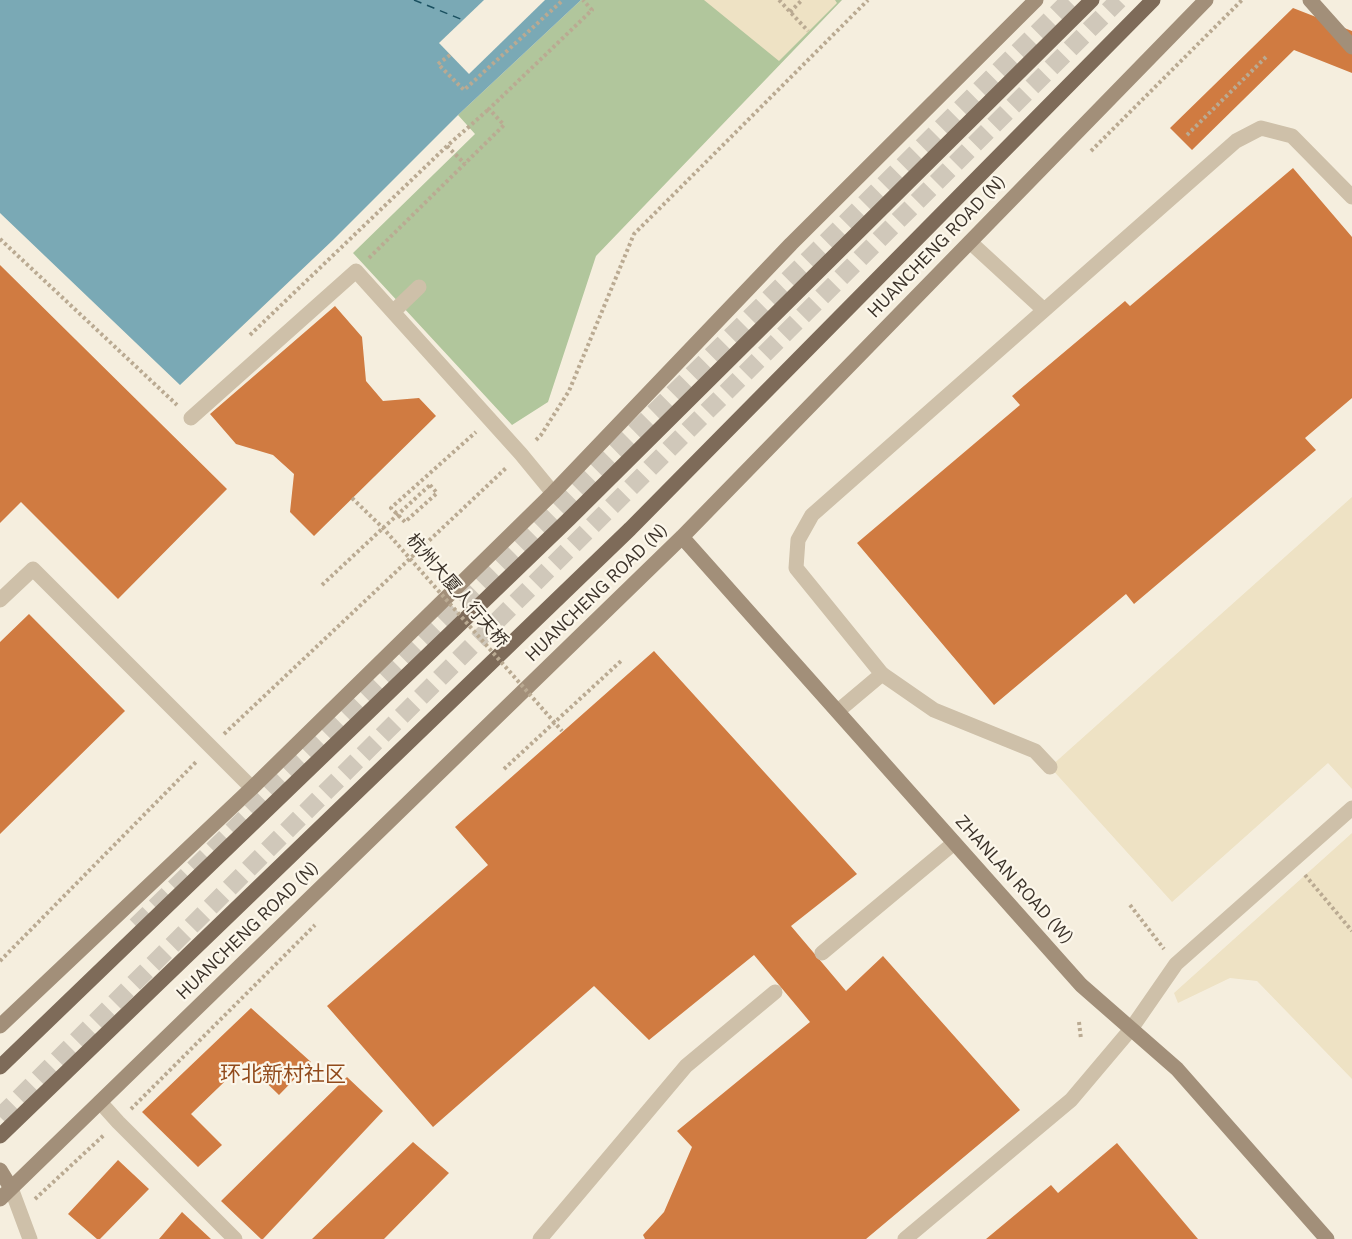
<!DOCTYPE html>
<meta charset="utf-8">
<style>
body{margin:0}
canvas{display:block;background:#f5eede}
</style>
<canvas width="1352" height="1239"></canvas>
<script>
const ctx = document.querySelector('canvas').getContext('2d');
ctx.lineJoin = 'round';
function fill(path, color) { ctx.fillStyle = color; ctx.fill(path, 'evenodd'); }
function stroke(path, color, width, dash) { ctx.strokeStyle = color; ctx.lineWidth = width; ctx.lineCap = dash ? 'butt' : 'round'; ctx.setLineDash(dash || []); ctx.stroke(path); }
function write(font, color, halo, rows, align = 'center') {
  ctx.font = font + ' "IBM Plex Sans","Noto Sans SC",sans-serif'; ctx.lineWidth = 4.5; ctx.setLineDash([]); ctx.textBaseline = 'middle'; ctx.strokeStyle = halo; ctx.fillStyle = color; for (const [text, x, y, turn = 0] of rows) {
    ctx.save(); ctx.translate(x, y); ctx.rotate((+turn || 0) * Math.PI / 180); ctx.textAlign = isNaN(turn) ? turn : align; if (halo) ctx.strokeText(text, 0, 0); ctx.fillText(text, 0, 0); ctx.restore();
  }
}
fill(new Path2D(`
 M581,0H842L596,256L548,402L512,425L353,253L475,134L458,115Z`), '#b1c69c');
fill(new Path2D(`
 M704,0H835L837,3L779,61Z
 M1352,497V789L1328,763L1172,902L1050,767Z
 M1352,833V1079L1257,981L1230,978L1178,1003L1174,993Z`), '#eee2c4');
fill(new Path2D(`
 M0,0H581L458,115L333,240L180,385L0,213Z`), '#7aa9b5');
fill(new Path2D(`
 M484,0H545L469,74L439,43Z`), '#f5eede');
stroke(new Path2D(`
 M414,0L463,20`), '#1a5060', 1.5, [8, 6]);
fill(new Path2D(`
 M1293,8L1352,31V73L1294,50L1192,150L1170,128Z
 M1293,168L1352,237V398L1305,438L1316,450L1134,604L1126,594L994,705L857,543L1020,405L1012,396L1125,301L1130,306Z
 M0,265L227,489L118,599L21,502L0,523Z
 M335,306L362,337L366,381L383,401L419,398L436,416L314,536L290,512L294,474L273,455L236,444L210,414Z
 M29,614L125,711L0,834V642Z
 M654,651L857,874L791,926L846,991L883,956L1020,1110L866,1239H645L643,1235L664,1212L692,1147L677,1131L810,1022L754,955L649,1040L594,986L433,1127L327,1006L488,865L455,827Z
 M251,1008L311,1062L279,1095L245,1062L191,1114L222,1145L198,1167L142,1112Z
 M347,1077L383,1111L263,1239H261L221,1201Z
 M413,1142L449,1173L384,1239H312Z
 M1117,1143L1198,1239H986L1051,1185L1058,1193Z
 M118,1160L149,1189L100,1239H97L68,1214Z
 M182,1212L211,1239H159Z`), '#d07b41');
stroke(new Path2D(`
 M136,926L1070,0
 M0,1117L1119,0`), '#d0c8ba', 18, [18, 9]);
stroke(new Path2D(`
 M779,0L808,31
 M790,12L802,0
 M450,55L438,64L464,90L563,0
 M1187,135L1266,57
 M447,146L465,164
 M1091,151L1242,0
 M0,239L177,405
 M369,258L504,125L489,109L592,10L583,0
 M250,335L447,146L489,109
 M536,440L541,435L569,391L634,234L868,0
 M430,485L437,493L405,522L391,508L476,432
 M322,585L383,528
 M224,734L506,468
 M504,769L621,661
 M1305,875L1352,931
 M1130,905L1164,949
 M0,961L197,761
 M1079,1022L1081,1039
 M131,1109L315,925
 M35,1199L104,1135`), '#baaa92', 4, [3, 3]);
stroke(new Path2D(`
 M970,242L1044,310
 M393,312L419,287
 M191,418L356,271L521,454L553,493
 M0,600L33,569L252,788
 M838,711L882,674L796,568L798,540L812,515L1236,141L1261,128L1292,136L1352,197
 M822,953L954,843
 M100,1102L118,1122L235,1239
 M11,1188L30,1239
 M540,1239L686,1066L775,992
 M905,1239L1071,1100L1131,1029`), '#cec0a9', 15);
stroke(new Path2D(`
 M882,674L934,710L1035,751L1050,767
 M1131,1029L1176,964L1352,808`), '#cec0a9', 15);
stroke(new Path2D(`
 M1310,0L1352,47
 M682,537L1081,985L1177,1069L1327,1239
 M0,1026L252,788L553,493L791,244L1036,0
 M0,1170L11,1188
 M0,1199L682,537L1206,0`), '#a28f79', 15);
stroke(new Path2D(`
 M0,1067L569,519L1092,0
 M0,1136L630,529L1153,0`), '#7e6b59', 15);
stroke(new Path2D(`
 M352,498L383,528L562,731
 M383,528L430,485`), '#baaa92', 4, [3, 3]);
write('18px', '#3b3229', '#fcf7eb', [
 ["HUANCHENG ROAD (N)",937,247,-46],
 ["杭州大厦人行天桥",457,591,49],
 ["HUANCHENG ROAD (N)",597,593,-44],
 ["ZHANLAN ROAD (W)",1014,880,48],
 ["HUANCHENG ROAD (N)",248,931,-44]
]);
write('21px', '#914a1b', '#fcf7eb', [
 ["环北新村社区",283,1075]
]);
</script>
